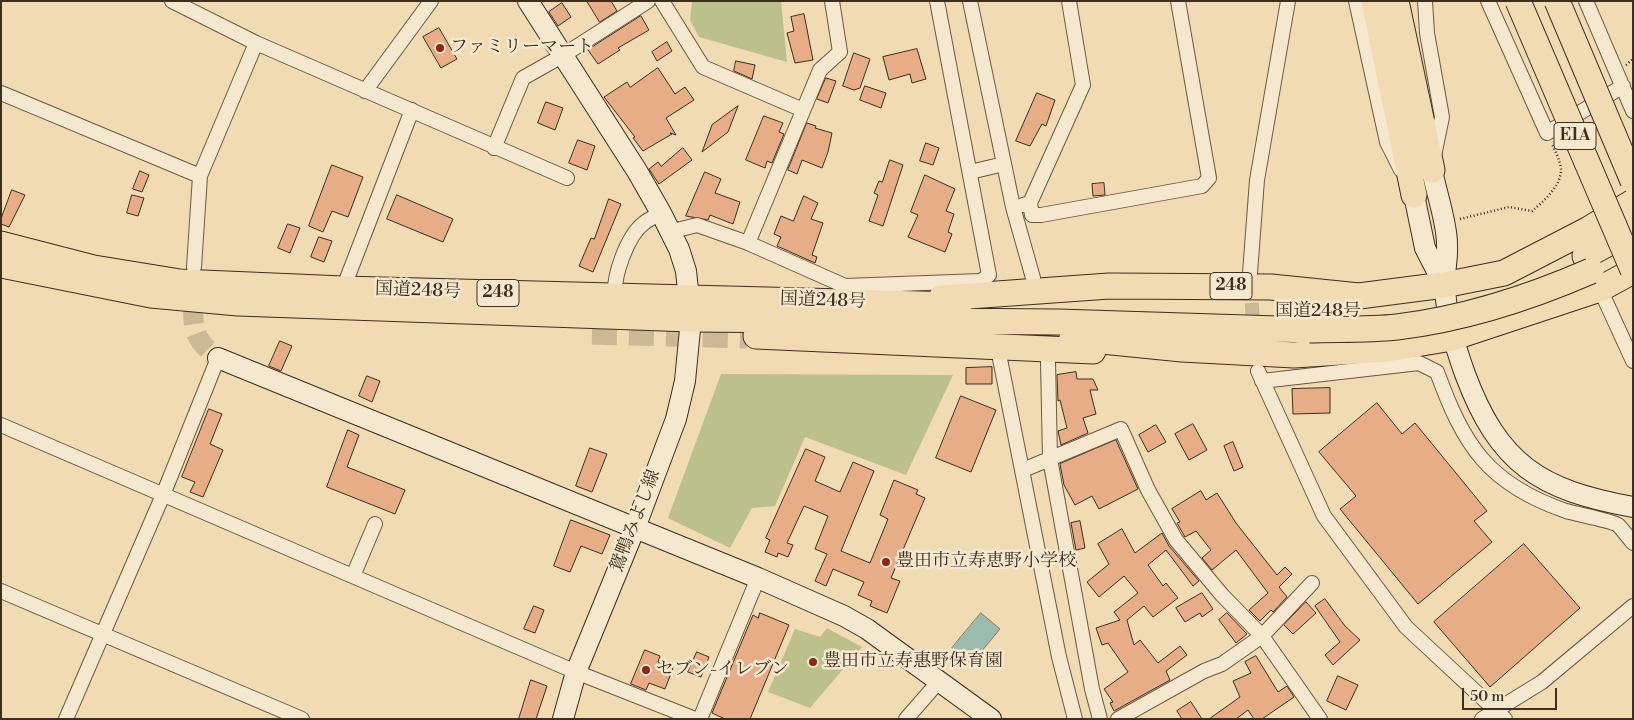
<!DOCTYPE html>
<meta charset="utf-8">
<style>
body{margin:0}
#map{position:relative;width:1634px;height:720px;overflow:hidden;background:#f1dbb3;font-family:"Libre Bodoni",serif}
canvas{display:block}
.frame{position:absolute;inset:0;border:2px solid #3d2e1d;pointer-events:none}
.scale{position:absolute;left:1462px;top:688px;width:95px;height:22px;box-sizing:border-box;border:2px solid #3d2e1d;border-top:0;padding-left:6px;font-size:15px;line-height:18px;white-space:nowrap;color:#3d2e1d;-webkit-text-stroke:4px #f6e8ce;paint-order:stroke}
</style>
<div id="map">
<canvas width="1634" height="720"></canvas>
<div class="frame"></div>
<div class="scale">50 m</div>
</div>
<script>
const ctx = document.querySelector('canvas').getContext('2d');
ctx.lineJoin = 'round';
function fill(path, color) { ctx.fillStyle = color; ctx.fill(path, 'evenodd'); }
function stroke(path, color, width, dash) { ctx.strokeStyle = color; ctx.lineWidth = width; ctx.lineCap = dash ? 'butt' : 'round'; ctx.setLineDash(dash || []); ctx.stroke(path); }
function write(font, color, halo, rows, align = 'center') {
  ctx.font = font + ' "Libre Bodoni","Noto Serif JP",serif'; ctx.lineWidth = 5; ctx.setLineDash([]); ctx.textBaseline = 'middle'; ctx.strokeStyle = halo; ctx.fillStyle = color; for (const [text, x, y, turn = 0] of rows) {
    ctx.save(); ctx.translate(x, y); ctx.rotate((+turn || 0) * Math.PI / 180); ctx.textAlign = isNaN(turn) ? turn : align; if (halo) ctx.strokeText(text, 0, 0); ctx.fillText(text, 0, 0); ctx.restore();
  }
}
fill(new Path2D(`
 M692,1H781L787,62L699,37L690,20Z
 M721,374L953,375L906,475L805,437L775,506L752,508L730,548L668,518Z
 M827,628L862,647L810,708L768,692L795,629L820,637Z`), '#bcc08b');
const water = new Path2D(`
 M981,613L1000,629L971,664L952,648Z`);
fill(water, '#9bbbad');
stroke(water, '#758373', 1);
const building = new Path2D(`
 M587,1H611L617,11L600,22Z
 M562,3L571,17L558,26L549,12Z
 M804,14L813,60L795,63L787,33L794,31L791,17Z
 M641,16L649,30L618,48L620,50L598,64L588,50Z
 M439,28L457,59L441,68L423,37Z
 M667,42L672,51L657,61L652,52Z
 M917,49L926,79L912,83L910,74L889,80L883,57Z
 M854,53L870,59L860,88L854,90L843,86Z
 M736,61L755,65L752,79L734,71Z
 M658,68L675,94L685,87L694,100L666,118L676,135L670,133L672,134L643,151L633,138L635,137L604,97L627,82L630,87Z
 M826,78L836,81L828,103L817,99Z
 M865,86L886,93L881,108L860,100Z
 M1037,93L1055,100L1046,126L1042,124L1030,146L1016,141Z
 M546,102L563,108L555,130L538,123Z
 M738,106L728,132L702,152L712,125Z
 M764,116L783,123L779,132L784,134L772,163L767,161L765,168L746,160Z
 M807,123L816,126L815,128L832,133L828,152L822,168L802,160L797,174L788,170Z
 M578,140L595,146L587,170L569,163Z
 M926,143L939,148L933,165L920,161Z
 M683,148L692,160L659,184L649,169L658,162L661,166Z
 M890,160L903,165L883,226L869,221L878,195L874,193L879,181L882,182Z
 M332,165L363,177L348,217L332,211L323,232L309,226Z
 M140,171L149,175L142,192L133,189Z
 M705,172L721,179L715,193L740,202L733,224L710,215L708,220L686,216Z
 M925,175L955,189L946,211L954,214L948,232L952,234L945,252L908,237L918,215L911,212Z
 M1104,183L1105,195L1093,196L1092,184Z
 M12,190L25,195L9,227L1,224V219Z
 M132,195L144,198L138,216L127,213Z
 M397,195L453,219L443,242L387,219Z
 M804,196L818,203L811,219L823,223L812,255L817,257L815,263L777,246L781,237L774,234L781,216L793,221Z
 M609,199L621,204L593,272L579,266L591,238L594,239Z
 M288,224L300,228L290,253L278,248Z
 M319,237L332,241L324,262L311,257Z
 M280,341L292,346L281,371L269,366Z
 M992,367V384H966V368Z
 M1076,372L1077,379H1093L1098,390H1090L1096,414L1083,418L1088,433L1061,445L1058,431L1067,428L1060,400L1058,401L1057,375Z
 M367,376L380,381L372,402L359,396Z
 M1330,388V413L1293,414L1292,389Z
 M961,396L996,410L971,472L936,458Z
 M1377,403L1402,434L1415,423L1487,511L1474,521L1492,542L1418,604L1340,509L1356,496L1319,452Z
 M209,409L222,414L210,444L223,450L203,497L190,492L195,482L182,477Z
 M1193,424L1207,450L1189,460L1175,434Z
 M1156,425L1166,442L1148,452L1139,435Z
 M348,430L359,435L347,467L405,490L395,514L327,487Z
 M1116,440L1138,489L1099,509L1092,496L1075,505L1064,485L1060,464Z
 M1233,442L1243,467L1234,471L1224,446Z
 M590,448L607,454L592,492L576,486Z
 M806,449L825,457L815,481L840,492L853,462L874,471L841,551L870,563L888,519L880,515L894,480L918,490L916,494L925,498L891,578L900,581L887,613L870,606L872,601L858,595L864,582L833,569L826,586L815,581L827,554L815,549L828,516L804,506L787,543L793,545L788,557L778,553L777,557L765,552L770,540L766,538Z
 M1201,491L1206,500L1217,493L1236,523L1277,575L1285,567L1292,574L1279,587L1287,597L1273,612L1271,610L1260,621L1249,610L1268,593L1236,550L1212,570L1202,558L1211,550L1196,531L1185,537L1177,523L1180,522L1172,509Z
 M571,520L610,535L602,554L581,546L570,572L554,566Z
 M1080,521L1085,548L1076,550L1071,523Z
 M1122,529L1135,553L1162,533L1169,546L1199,581L1193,586L1166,550L1148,565L1163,586L1166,583L1178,598L1153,617L1144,606L1127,620L1134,645L1140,640L1158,663L1180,646L1187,655L1166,671L1170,680L1114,711L1110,703L1113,702L1104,689L1128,672L1108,643L1102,645L1096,628L1120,620L1114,612L1138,593L1124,576L1099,597L1087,582L1109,564L1098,544Z
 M1524,544L1580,608L1490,687L1434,622Z
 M1202,593L1213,609L1202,617L1200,613L1185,622L1176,608Z
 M1325,599L1345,626L1360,640L1333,665L1325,655L1340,642L1315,606Z
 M1306,602L1316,613L1293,634L1284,625Z
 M534,606L544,610L535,633L524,629Z
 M760,613L789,625L750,719H725L712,713L753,615L758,618Z
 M1227,613L1247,634L1236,643L1219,620Z
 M645,650L660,656L658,662L673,668L665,689L649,683L646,690L631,684Z
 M697,652L709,657L701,677L688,672Z
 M1256,656L1278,692L1287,686L1294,697L1262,719H1254L1248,710L1236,719H1209L1240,697L1233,681L1251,673L1245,662Z
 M1338,676L1358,685L1346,710L1327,701Z
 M531,680L547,686L536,719H519Z
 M1191,702L1202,719H1182L1177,711Z`);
fill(building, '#e7ad86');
stroke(building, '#3d2e1d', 1);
stroke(new Path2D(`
 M1250,282L1254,332`), '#cdb895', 14, [14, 7]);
stroke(new Path2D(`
 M193,304C193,333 195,340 218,358`), '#cdb895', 20, [20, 10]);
stroke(new Path2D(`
 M592,332L747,336`), '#cdb895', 25, [25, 12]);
const street = new Path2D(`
 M172,1L256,43L567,178
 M662,1L703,67L803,110
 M970,1L1013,207L1033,278
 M1356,1L1387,142L1401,170
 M1425,1L1427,33L1442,117L1434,156
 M1488,1L1547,133L1623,86
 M1586,1L1633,111
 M365,91L431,1
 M1,93L200,176
 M494,148L523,78L562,56L648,1
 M970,172L1004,164
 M1030,203L1032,215H1041L1202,186L1209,178L1178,1
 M1023,205L1030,203L1083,85L1069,1
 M669,232L697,225L748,243L820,70L840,52L832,1
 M748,243L845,286L981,281L989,275L937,1
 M194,267L200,176L256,43
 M1250,273L1257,180L1288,1
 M343,289L412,110
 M1600,289L1633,361
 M615,297C613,276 627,236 644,223C649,219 656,216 661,213
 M1000,359L1059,657L1075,719
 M1048,361L1050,459L1092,689L1100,719
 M1258,371L1324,516L1406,627L1505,719
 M1262,381L1419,363L1437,372C1464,446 1488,484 1566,511C1576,514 1613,521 1618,525C1623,530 1628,537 1633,543
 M1,425L576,672L695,719
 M1023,470L1121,429L1148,490L1176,540L1222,595L1262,636L1320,719
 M353,576L375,524
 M1,591L302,719
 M66,719L163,495L218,358
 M700,719L758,578
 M906,719L940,680
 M1118,719L1204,671L1222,664L1262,636L1312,583
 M1482,719L1542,682L1633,606`);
const secondary = new Path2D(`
 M528,1L637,171L661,213L679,249L686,271L691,319L685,381L676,419L635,528L576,672L563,719
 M1432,170C1436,192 1447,222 1447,244C1448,258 1444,272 1445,286C1446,317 1455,346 1465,374C1499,465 1540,490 1633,507
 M1414,195L1425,248L1444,285
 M218,358L758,578L844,616L867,629L991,719`);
const highway = new Path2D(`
 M1374,1L1414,195
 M1396,1L1432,170
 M1,244L94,268L180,282L343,289L959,305
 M1585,256L1633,230
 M1,265L151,295L238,303L691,319L1058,322L1309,330
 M941,298L1109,286L1271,287L1359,296L1444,285L1504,273L1589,229L1633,202
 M756,336L1093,351
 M1072,338L1182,349L1294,355L1387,349L1452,338L1600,289L1633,271`);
stroke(street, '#6a5942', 16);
stroke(secondary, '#3d2e1d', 22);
stroke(highway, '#3d2e1d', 27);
stroke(new Path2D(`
 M1626,65L1633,59
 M1460,219L1509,207L1532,211C1543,202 1561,186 1561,170C1561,162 1555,151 1552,144`), '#3d2e1d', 2.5, [1, 2.5]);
stroke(street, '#f6e8ce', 14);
stroke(secondary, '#f6e8ce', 20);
stroke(highway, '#f1dbb3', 25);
const highwayBridge = new Path2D(`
 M1518,1L1633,270
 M1557,1L1633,181
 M1309,330C1338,329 1368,330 1397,327C1464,319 1529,298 1591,271`);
stroke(highwayBridge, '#3d2e1d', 27, []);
stroke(highwayBridge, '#f1dbb3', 25);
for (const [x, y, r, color] of [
 [440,48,5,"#8f2418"],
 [886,562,5,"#8f2418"],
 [813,662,5,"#8f2418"],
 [646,670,5,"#8f2418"]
]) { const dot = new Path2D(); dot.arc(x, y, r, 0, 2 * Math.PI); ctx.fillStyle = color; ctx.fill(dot); stroke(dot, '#f6e8ce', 2); }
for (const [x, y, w] of [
 [1575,136,42],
 [1231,286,42],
 [498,293,42]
]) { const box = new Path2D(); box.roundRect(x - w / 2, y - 13.5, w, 27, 4); ctx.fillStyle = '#f6e8ce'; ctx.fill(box); stroke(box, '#3d2e1d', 1); }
write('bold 16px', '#3d2e1d', null, [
 ["E1A",1575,136],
 ["248",1231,286],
 ["248",498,293]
]);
write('18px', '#3d2e1d', '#f6e8ce', [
 ["ファミリーマート",450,48],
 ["豊田市立寿恵野小学校",896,562],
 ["豊田市立寿惠野保育園",823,662],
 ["セブン-イレブン",656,670]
], 'left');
write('18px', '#3d2e1d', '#f6e8ce', [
 ["国道248号",418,291,2],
 ["国道248号",823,301,2],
 ["国道248号",1318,312],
 ["鴛鴨みよし線",636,521,-69]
]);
</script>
